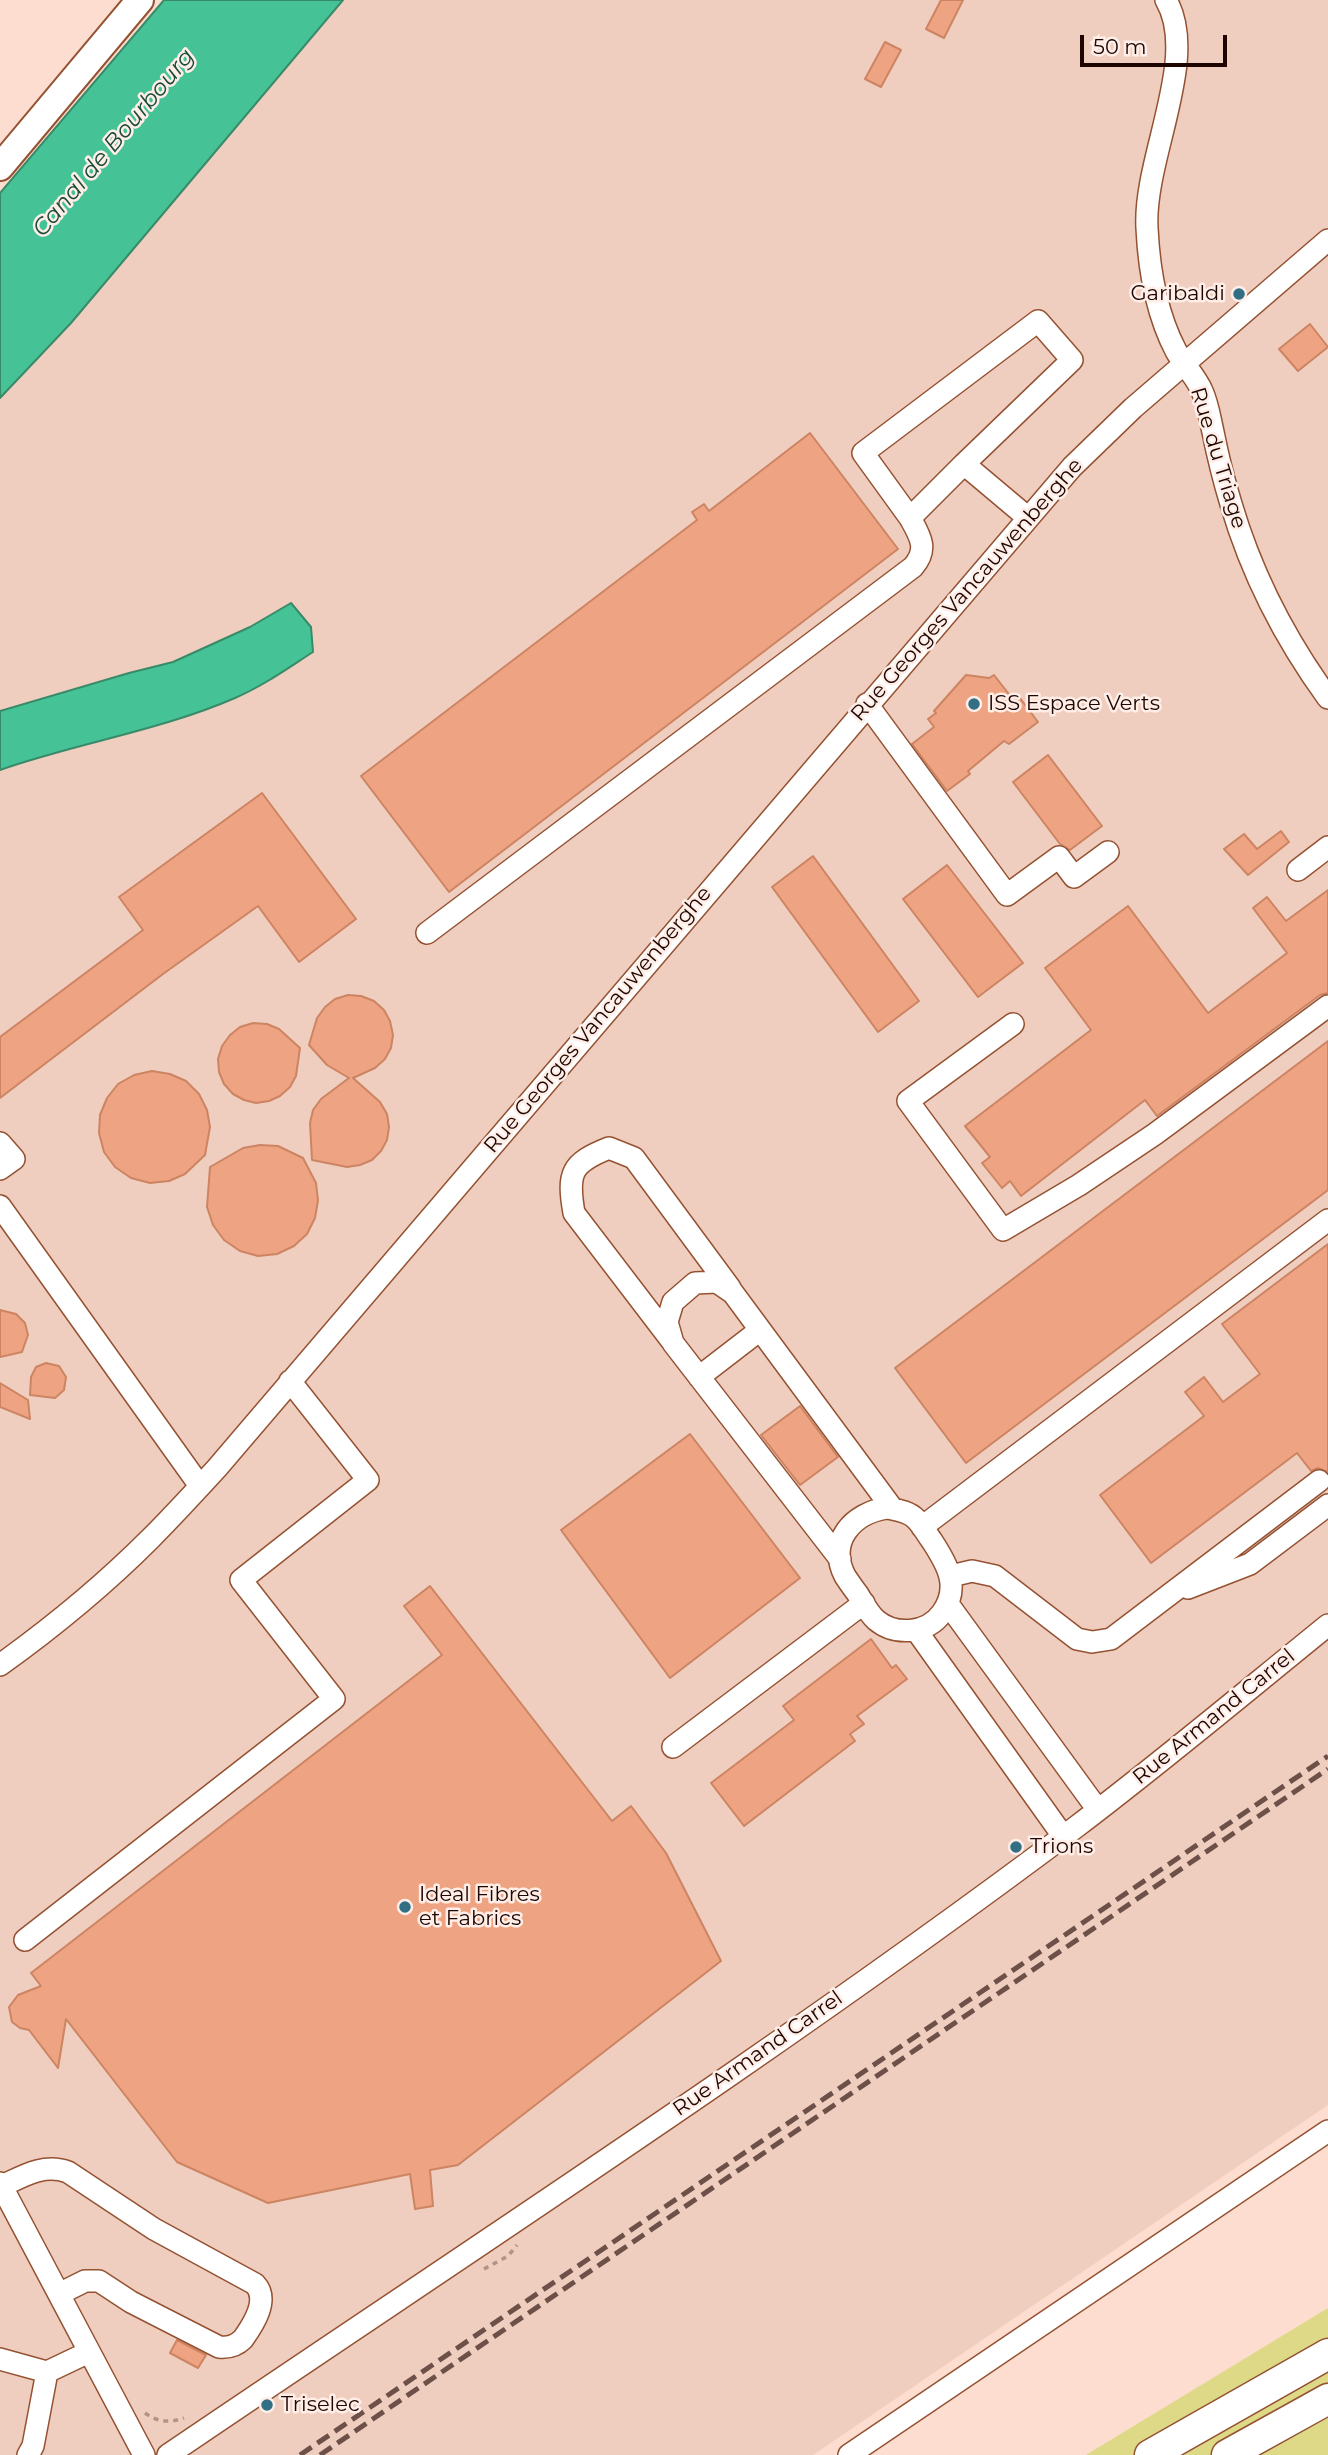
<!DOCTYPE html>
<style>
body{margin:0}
#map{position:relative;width:1328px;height:2455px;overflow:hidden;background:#fdddcf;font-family:Montserrat,sans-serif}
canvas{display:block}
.scale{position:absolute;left:1080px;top:35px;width:147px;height:32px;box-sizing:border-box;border:4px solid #1e0500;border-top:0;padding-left:9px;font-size:21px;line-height:24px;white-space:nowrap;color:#1e0500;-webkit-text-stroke:5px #ffeee7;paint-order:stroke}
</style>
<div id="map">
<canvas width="1328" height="2455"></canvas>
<div class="scale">50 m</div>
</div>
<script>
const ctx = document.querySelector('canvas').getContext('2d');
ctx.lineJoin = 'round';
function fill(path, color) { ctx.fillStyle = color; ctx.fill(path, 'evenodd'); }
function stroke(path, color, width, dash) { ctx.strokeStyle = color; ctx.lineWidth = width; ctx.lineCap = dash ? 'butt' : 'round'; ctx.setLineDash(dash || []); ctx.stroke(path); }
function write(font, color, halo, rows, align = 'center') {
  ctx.font = font + ' Montserrat,sans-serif'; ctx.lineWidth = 5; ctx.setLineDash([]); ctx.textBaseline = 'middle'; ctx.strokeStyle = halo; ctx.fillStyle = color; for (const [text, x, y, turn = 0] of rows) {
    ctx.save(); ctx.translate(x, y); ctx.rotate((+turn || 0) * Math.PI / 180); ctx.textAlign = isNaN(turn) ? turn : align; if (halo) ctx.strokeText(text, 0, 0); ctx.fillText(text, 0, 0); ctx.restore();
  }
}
fill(new Path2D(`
 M343,0H1328V2105L813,2455H0V770L237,697L313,652L311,627L290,603L250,627L173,662L129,673L0,711V398L71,323Z`), '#f0cebf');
fill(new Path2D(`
 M1328,2308V2455H1086Z`), '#ded986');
const water = new Path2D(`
 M164,0H343L71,323L0,398V193Z
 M291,603L311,627L313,652C288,668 263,686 235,698C159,731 77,743 0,770V711L129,673L173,662L250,627Z`);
fill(water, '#45c396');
stroke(water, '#398a69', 2);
const building = new Path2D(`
 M941,0H963L944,38L926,29Z
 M885,42L901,50L881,87L865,79Z
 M1310,324L1328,347L1298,371L1279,349Z
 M810,433L898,549L449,892L361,776L697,520L692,512L704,504L709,511Z
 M966,675L989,678L994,675L1012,698L1017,694L1038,722L1009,744L1004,741L968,771L970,774L947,791L912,744L934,727L928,719L936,713L934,711Z
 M1048,755L1102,826L1070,850L1060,844L1013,782Z
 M262,793L356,919L299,962L258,906L163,974L0,1098V1037L143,930L119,897Z
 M1281,831L1289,842L1248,875L1224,849L1244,834L1257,849Z
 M813,856L919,1001L878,1032L772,887Z
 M947,865L1023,963L978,997L903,899Z
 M1328,890V993L1320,995L1157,1116L1145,1100L1021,1196L1010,1181L1002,1188L982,1163L990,1157L965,1126L1091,1030L1045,968L1128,906L1208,1013L1287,953L1253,908L1267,897L1286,921Z
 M348,995L361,996L374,1001L384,1010L390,1021L393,1035L391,1048L385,1059L375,1068L353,1078L380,1102L387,1114L389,1127L387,1140L381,1151L372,1160L360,1165L347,1167L312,1160L310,1123L313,1110L321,1099L349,1078L327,1065L309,1045L317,1018L325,1007L335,999Z
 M253,1023L267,1024L279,1029L300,1048L296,1076L290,1087L280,1096L269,1101L256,1103L244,1100L233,1094L224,1084L219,1072L218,1059L222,1046L230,1035L240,1027Z
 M1328,1041V1190L966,1463L895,1368Z
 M152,1071L170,1074L186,1081L199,1094L207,1110L210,1127L205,1155L185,1174L169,1181L150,1183L131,1178L115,1167L104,1152L99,1133L100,1115L107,1098L118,1084L134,1075Z
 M260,1145L278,1146L303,1158L316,1183L318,1200L315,1218L307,1234L294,1246L277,1254L258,1256L240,1251L224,1240L213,1225L207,1207L210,1167L243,1148Z
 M1328,1244V1472L1318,1468L1311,1471L1297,1453L1151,1563L1100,1495L1204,1416L1185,1392L1204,1377L1223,1402L1260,1374L1222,1324Z
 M0,1310L16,1314L25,1323L28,1335L22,1352L0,1357Z
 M46,1363L59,1366L66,1377L64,1390L55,1398L30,1395L31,1377L36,1367Z
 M0,1383L28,1400L30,1419L0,1407Z
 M800,1406L838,1457L800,1485L761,1435Z
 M690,1434L800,1578L670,1678L561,1530Z
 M430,1586L612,1821L631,1806L666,1853L721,1961L458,2165L430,2170L433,2206L415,2209L410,2174L268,2203L177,2162L66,2019L58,2068L29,2030L20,2028L12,2022L9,2007L18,1995L41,1986L31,1973L442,1655L404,1606Z
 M871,1639L892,1668L896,1665L907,1679L857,1716L864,1724L850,1734L855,1741L744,1826L711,1783L794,1720L783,1706Z
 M177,2340L206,2355L198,2368L170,2353Z`);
fill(building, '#eea482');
stroke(building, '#cc8463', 2);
const minor = new Path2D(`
 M1166,0C1200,58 1143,159 1147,228C1149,270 1156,313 1176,351C1184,365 1196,377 1202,391C1208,404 1210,419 1213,432C1218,457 1224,481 1231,504C1252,575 1285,639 1328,698
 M964,464L910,518L863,453L1038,321L1072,360L964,464L1027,517
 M867,704L1007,895L1059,857L1074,877L1108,852
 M1298,870L1328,847
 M427,933L913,567C929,549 920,536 910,518
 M1013,1024L908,1101L1003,1230L1079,1185L1155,1134L1328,1006
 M0,1143L14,1159L0,1169
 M0,1206L200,1486
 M671,1340L574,1213C567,1173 571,1163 609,1148L634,1158L730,1288
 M699,1377L760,1330
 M887,1508C897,1510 908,1511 916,1519C922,1525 927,1534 932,1541C947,1564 961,1587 942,1613C927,1634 895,1636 876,1620C868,1613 863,1602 857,1593C853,1588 849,1582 845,1576C827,1541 853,1513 887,1508Z
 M922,1527L1328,1220
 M840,1559L673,1343L667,1322L673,1302L695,1283L717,1282L733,1293L892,1508
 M951,1576L972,1571L995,1576L1077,1639L1092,1642L1111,1639L1319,1481
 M1188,1588L1250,1564L1328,1505
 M948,1604L1098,1810
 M916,1630L1063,1836
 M0,1665C53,1627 104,1585 150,1539C173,1516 195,1492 217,1468L1072,467L1133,408L1328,240
 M673,1747L864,1603
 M25,1940L334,1699L241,1580L368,1480L290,1381
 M0,2183L144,2455
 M2,2186C23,2176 44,2163 68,2172L154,2229L255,2284C270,2300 253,2325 243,2339C236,2346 229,2348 219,2347L131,2302L99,2281H85L59,2294
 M0,2359L47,2372L89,2352
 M28,2455L33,2446L47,2372
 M168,2455C473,2248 782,2048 1076,1827C1162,1762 1244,1693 1328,1625
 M849,2455L1328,2131`);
const major = new Path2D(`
 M0,167L140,0`);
const highway = new Path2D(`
 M1150,2455L1328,2354
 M1227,2455L1328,2399`);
stroke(minor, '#945232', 24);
stroke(major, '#945232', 30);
stroke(highway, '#945232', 33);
stroke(new Path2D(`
 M484,2269L508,2256L517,2245
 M145,2413C157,2422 170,2423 184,2418`), '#b19388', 3.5, [5, 5]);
stroke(minor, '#fff', 21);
stroke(major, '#fff', 26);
stroke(highway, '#fff', 30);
stroke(new Path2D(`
 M300,2455L1328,1756
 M320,2455L1328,1769`), '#6d5149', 5, [14, 7]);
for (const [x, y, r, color] of [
 [1239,294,7,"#326f85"],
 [974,704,7,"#326f85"],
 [1016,1847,7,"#326f85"],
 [405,1907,7,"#326f85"],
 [267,2405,7,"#326f85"]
]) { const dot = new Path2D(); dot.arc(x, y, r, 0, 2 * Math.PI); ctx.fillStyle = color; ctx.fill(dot); stroke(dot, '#ffeee7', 2.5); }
write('21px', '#1e0500', '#ffeee7', [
 ["Garibaldi",1225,294,"right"],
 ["ISS Espace Verts",988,704],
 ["Trions",1030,1847],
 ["Ideal Fibres",419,1895],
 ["et Fabrics",419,1919],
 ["Triselec",281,2405]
], 'left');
write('21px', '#1e0500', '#ffeee7', [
 ["Rue du Triage",1218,458,73],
 ["Rue Georges Vancauwenberghe",967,590,-49],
 ["Rue Georges Vancauwenberghe",598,1020,-50],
 ["Rue Armand Carrel",1214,1717,-39],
 ["Rue Armand Carrel",758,2054,-35]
]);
write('italic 23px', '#184b39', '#ffeee7', [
 ["Canal de Bourbourg",114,143,-50]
]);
</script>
